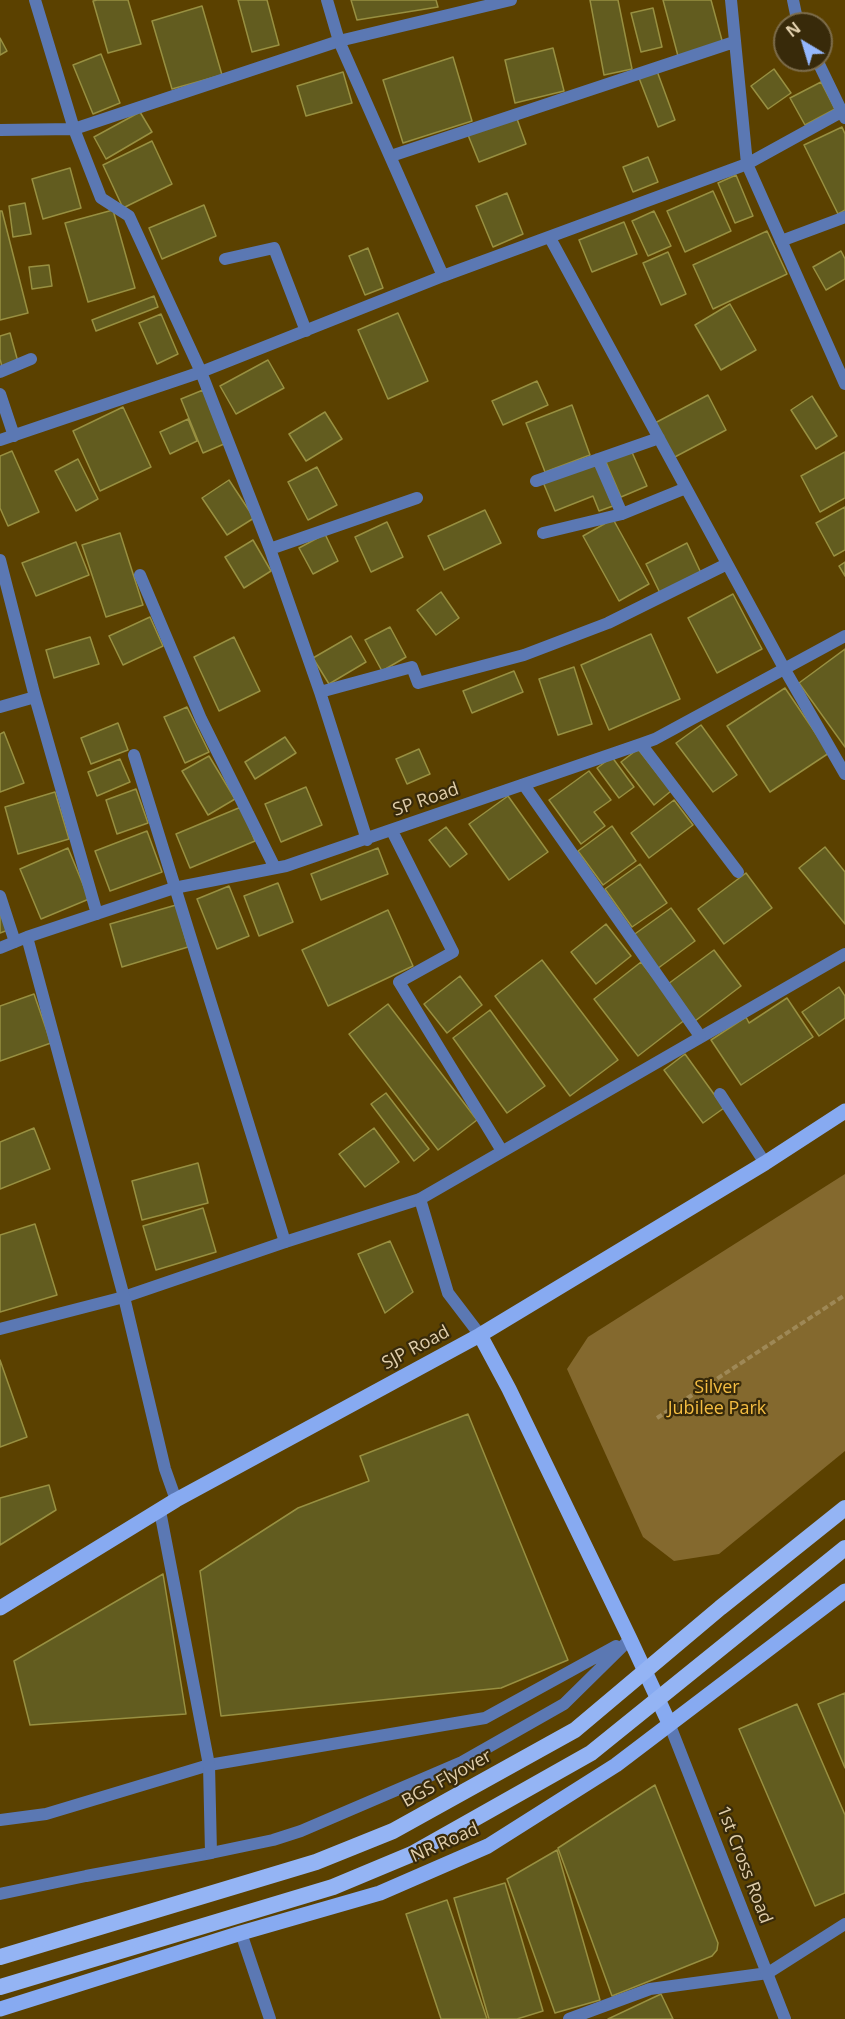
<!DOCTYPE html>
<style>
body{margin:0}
#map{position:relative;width:845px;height:2019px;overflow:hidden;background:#5b4100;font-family:"Open Sans",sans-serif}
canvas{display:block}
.north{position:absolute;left:773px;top:12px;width:60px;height:60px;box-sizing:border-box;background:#382a0a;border:2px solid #7c6c4b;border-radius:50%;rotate:322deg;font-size:16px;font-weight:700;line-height:24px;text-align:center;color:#e1cfac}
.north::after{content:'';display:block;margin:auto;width:21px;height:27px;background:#94b7fd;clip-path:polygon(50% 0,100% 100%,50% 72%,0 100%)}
</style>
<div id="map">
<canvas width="845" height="2019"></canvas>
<div class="north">N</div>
</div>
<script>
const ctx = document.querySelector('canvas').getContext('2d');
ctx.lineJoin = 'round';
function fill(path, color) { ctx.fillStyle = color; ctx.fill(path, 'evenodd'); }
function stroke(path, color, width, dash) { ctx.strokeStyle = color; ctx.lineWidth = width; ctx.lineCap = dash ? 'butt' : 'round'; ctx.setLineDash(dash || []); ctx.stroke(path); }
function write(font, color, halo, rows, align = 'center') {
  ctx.font = font + ' "Open Sans",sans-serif'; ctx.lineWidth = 4.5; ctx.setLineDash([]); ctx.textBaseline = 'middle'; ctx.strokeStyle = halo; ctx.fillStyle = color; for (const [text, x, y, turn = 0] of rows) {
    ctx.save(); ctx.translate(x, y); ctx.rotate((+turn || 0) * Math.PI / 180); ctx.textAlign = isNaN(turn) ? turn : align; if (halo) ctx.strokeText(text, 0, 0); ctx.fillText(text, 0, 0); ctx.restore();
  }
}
fill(new Path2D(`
 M845,1174V1451L719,1554L674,1561L643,1537L567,1369L588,1337Z`), '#84692e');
const building = new Path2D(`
 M97,0H128L141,44L108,53L93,1Z
 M238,0H267L279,45L252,52Z
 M351,0H436L438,7L357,20Z
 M590,0H618L632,69L604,75Z
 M663,0H711L723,44L678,56Z
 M202,6L222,75L172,89L152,21Z
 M653,8L662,47L641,52L631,13Z
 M0,38L7,51L0,55Z
 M553,48L564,91L515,103L505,60Z
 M101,54L120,103L93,114L73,65Z
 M453,57L472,121L403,143L383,80Z
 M774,69L791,93L768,109L751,86Z
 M657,71L675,120L658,127L639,78Z
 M343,72L352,103L306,116L297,86Z
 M821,82L835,109L805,125L790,98Z
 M140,112L152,132L106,159L94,137Z
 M516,116L526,144L479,162L468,135Z
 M842,127L845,134V210L838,214L804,145Z
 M152,141L172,184L123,208L103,165Z
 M648,157L658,182L633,192L623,167Z
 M70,168L81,208L43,219L32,179Z
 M736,175L753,216L735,223L718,183Z
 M713,191L731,231L685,252L667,211Z
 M507,193L523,234L493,247L476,206Z
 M25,203L31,234L13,237L9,206Z
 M204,205L216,236L162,259L149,228Z
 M113,210L135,288L88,302L65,223Z
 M0,211H2L28,313L0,320Z
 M654,211L671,246L648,256L632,221Z
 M624,222L637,254L592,272L579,240Z
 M767,231L787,274L713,309L693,265Z
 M368,248L383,288L365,295L349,256Z
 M841,251L845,259V279L826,290L813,267Z
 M668,252L686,294L661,305L643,263Z
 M49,265L52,286L32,289L29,267Z
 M154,296L158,307L96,331L92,320Z
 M730,304L756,350L721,370L695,325Z
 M398,313L428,381L388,399L358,330Z
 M161,314L178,354L157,364L139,323Z
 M10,333L18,362L2,367L0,359V336Z
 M268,360L284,388L236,414L220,386Z
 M537,381L548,405L503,425L492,401Z
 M203,390L224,444L203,453L181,399Z
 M708,395L726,430L671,459L653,424Z
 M812,396L837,436L816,449L791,410Z
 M572,405L590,455L545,472L526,423Z
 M123,407L151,467L100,491L73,431Z
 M325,412L342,439L306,461L289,434Z
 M188,419L197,441L170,454L160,432Z
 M631,450L647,486L621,497L606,462Z
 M12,451L39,512L8,526L0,508V456Z
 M845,452V498L820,512L801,476Z
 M78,459L98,499L76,511L55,471Z
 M595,462L613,506L599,511L593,496L555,511L543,482Z
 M317,467L337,505L308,520L288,482Z
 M229,480L254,518L227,535L202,498Z
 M845,507V550L834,556L816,523Z
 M485,510L501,543L444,570L428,536Z
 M613,519L649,584L619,601L583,536Z
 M387,522L403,557L371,572L355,537Z
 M120,533L143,605L106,617L82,545Z
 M325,534L338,561L313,574L299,548Z
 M253,540L271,571L244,588L225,557Z
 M76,542L89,575L36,596L22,563Z
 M687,543L701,573L660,593L646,564Z
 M845,562V576L839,566Z
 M441,592L459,618L436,635L417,610Z
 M733,594L762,649L717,673L688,618Z
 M150,617L163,646L123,665L109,636Z
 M390,627L406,657L382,671L365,640Z
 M651,634L680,699L609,730L581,665Z
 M351,636L366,662L329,684L313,658Z
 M90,637L99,664L54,678L46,650Z
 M234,637L260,691L219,711L194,657Z
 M845,649V747L799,683Z
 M574,667L592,724L558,735L539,679Z
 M514,671L523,692L472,713L463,691Z
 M785,688L829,753L770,792L727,726Z
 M187,707L209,752L185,763L164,717Z
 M118,723L128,750L91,764L81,738Z
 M701,725L737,775L713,792L676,743Z
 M4,732L24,783L0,792V734Z
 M285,737L296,753L255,779L245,762Z
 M419,749L430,774L407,784L396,759Z
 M638,749L671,791L654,805L621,762Z
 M209,756L235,799L208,815L182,771Z
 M612,757L634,787L619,798L597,768Z
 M120,759L130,782L97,796L88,772Z
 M589,771L611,800L594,812L605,826L581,844L549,800Z
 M306,787L322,825L281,842L265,804Z
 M136,789L148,823L117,834L106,800Z
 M55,792L69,839L18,854L5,807Z
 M508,796L548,852L509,880L469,824Z
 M674,800L693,825L649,858L631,833Z
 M241,807L255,841L190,868L176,834Z
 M612,826L636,861L603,885L578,851Z
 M446,827L467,854L450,867L429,840Z
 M147,831L162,872L110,891L95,851Z
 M825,847L845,872V924L799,868Z
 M68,848L89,899L41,919L20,869Z
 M378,848L388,874L321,900L311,874Z
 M640,864L667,903L632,927L605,889Z
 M746,873L772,908L724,944L698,909Z
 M278,883L293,922L259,936L244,896Z
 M229,886L249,936L217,949L197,899Z
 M176,905L188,947L122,967L110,924Z
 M671,908L695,941L657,969L632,936Z
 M388,910L413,966L328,1006L302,950Z
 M0,912L8,930L0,933Z
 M606,924L631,956L596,984L571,952Z
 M714,950L741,986L695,1021L668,984Z
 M542,960L618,1060L570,1096L495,996Z
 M641,962L686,1019L638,1056L594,999Z
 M460,976L482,1005L447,1033L424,1004Z
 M839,987L845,996V1018L819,1036L802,1012Z
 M34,994L51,1043L0,1061V1006Z
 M787,998L813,1037L741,1085L711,1040L746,1017L749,1023Z
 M388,1004L477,1120L438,1150L349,1034Z
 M490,1010L545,1086L507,1113L453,1038Z
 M685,1054L724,1108L703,1123L664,1070Z
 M386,1093L429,1149L414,1161L371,1104Z
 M34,1128L50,1169L0,1189V1142Z
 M374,1128L399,1162L365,1187L339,1154Z
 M198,1163L208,1203L142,1220L132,1181Z
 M203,1208L216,1252L156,1270L143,1226Z
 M35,1224L57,1295L0,1312V1235Z
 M390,1241L413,1292L385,1313L358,1254Z
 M0,1360L27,1437L0,1447Z
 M468,1414L568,1660L501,1688L221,1716L200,1571L298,1508L369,1481L360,1456Z
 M49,1485L56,1510L0,1545V1498Z
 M163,1574L186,1714L30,1725L14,1661Z
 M845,1693V1768L818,1704Z
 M797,1704L845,1815V1893L815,1906L739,1729Z
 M655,1785L718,1943L717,1950L712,1956L612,1996L558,1848Z
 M557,1850L600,2000L555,2013L507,1879Z
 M505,1883L543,2011L517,2019H489L454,1898Z
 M447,1900L487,2019H441L406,1914Z
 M661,1994L673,2019H608Z`);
fill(building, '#625c1f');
stroke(building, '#989041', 1.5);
stroke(new Path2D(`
 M657,1418L845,1295`), '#9e8856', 4, [6, 3]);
stroke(new Path2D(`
 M0,1820L46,1814L209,1765L485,1718L616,1646
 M0,1894L86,1876L211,1853L273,1840L301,1831L462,1762L564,1704L630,1639`), '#5b78b3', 12);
stroke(new Path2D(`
 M0,1329L124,1297L285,1242L420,1199L845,954`), '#5b78b3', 12);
stroke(new Path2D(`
 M35,0L74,129L101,198L129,216L201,372L270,549L320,692L367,840
 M327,0L339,41L443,276
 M731,0L747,164L845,384
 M793,0L798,24
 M817,60L845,118
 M0,130L74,129L339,41L511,0
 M391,156L734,42
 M550,238L785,670L845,774
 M781,241L845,217
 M225,259L274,248L306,331
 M0,372L31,359
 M0,394L14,436
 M0,440L201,372L443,276L747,164L845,110
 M598,459L622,514
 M536,481L659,438
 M543,533L622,514L686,488
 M270,549L417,498
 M0,560L35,697L97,914
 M140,575L201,719L275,868
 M320,692L412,667L418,683L524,655L608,623L727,564
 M0,707L35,697
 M641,744L738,872
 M134,755L285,1242
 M524,785L700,1036
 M392,831L453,952L399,982L502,1151
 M0,896L15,942
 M27,937L124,1297L165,1469L176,1500
 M0,948L27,937L174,888L286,866L641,744L655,739L845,636
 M720,1094L765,1163
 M420,1199L448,1293L480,1335
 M160,1511L209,1765L211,1853
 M241,1933L270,2019
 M569,2019L650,1989L768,1973L845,1924`), '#5b78b3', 12);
stroke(new Path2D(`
 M669,1723L785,2019`), '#5b78b3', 12);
stroke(new Path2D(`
 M480,1335L509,1389L630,1639L669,1723
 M0,1608L176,1500L480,1335L765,1163L845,1111
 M0,2009L241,1933L380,1893L488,1846L616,1765L845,1591`), '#87aaf1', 15);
stroke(new Path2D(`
 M0,1957L316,1862L393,1831L575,1730L720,1608L845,1508
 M0,1987L333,1887L412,1854L591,1753L845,1548`), '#94b4f4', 16);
write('18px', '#e1cfac', '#382a0a', [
 ["SP Road",426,800,-19],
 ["SJP Road",416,1348,-28],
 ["BGS Flyover",447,1779,-29],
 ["NR Road",445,1843,-24],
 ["1st Cross Road",744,1865,69]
]);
write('18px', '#f6be42', '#382a0a', [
 ["Silver",717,1388],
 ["Jubilee Park",717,1409]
]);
</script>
